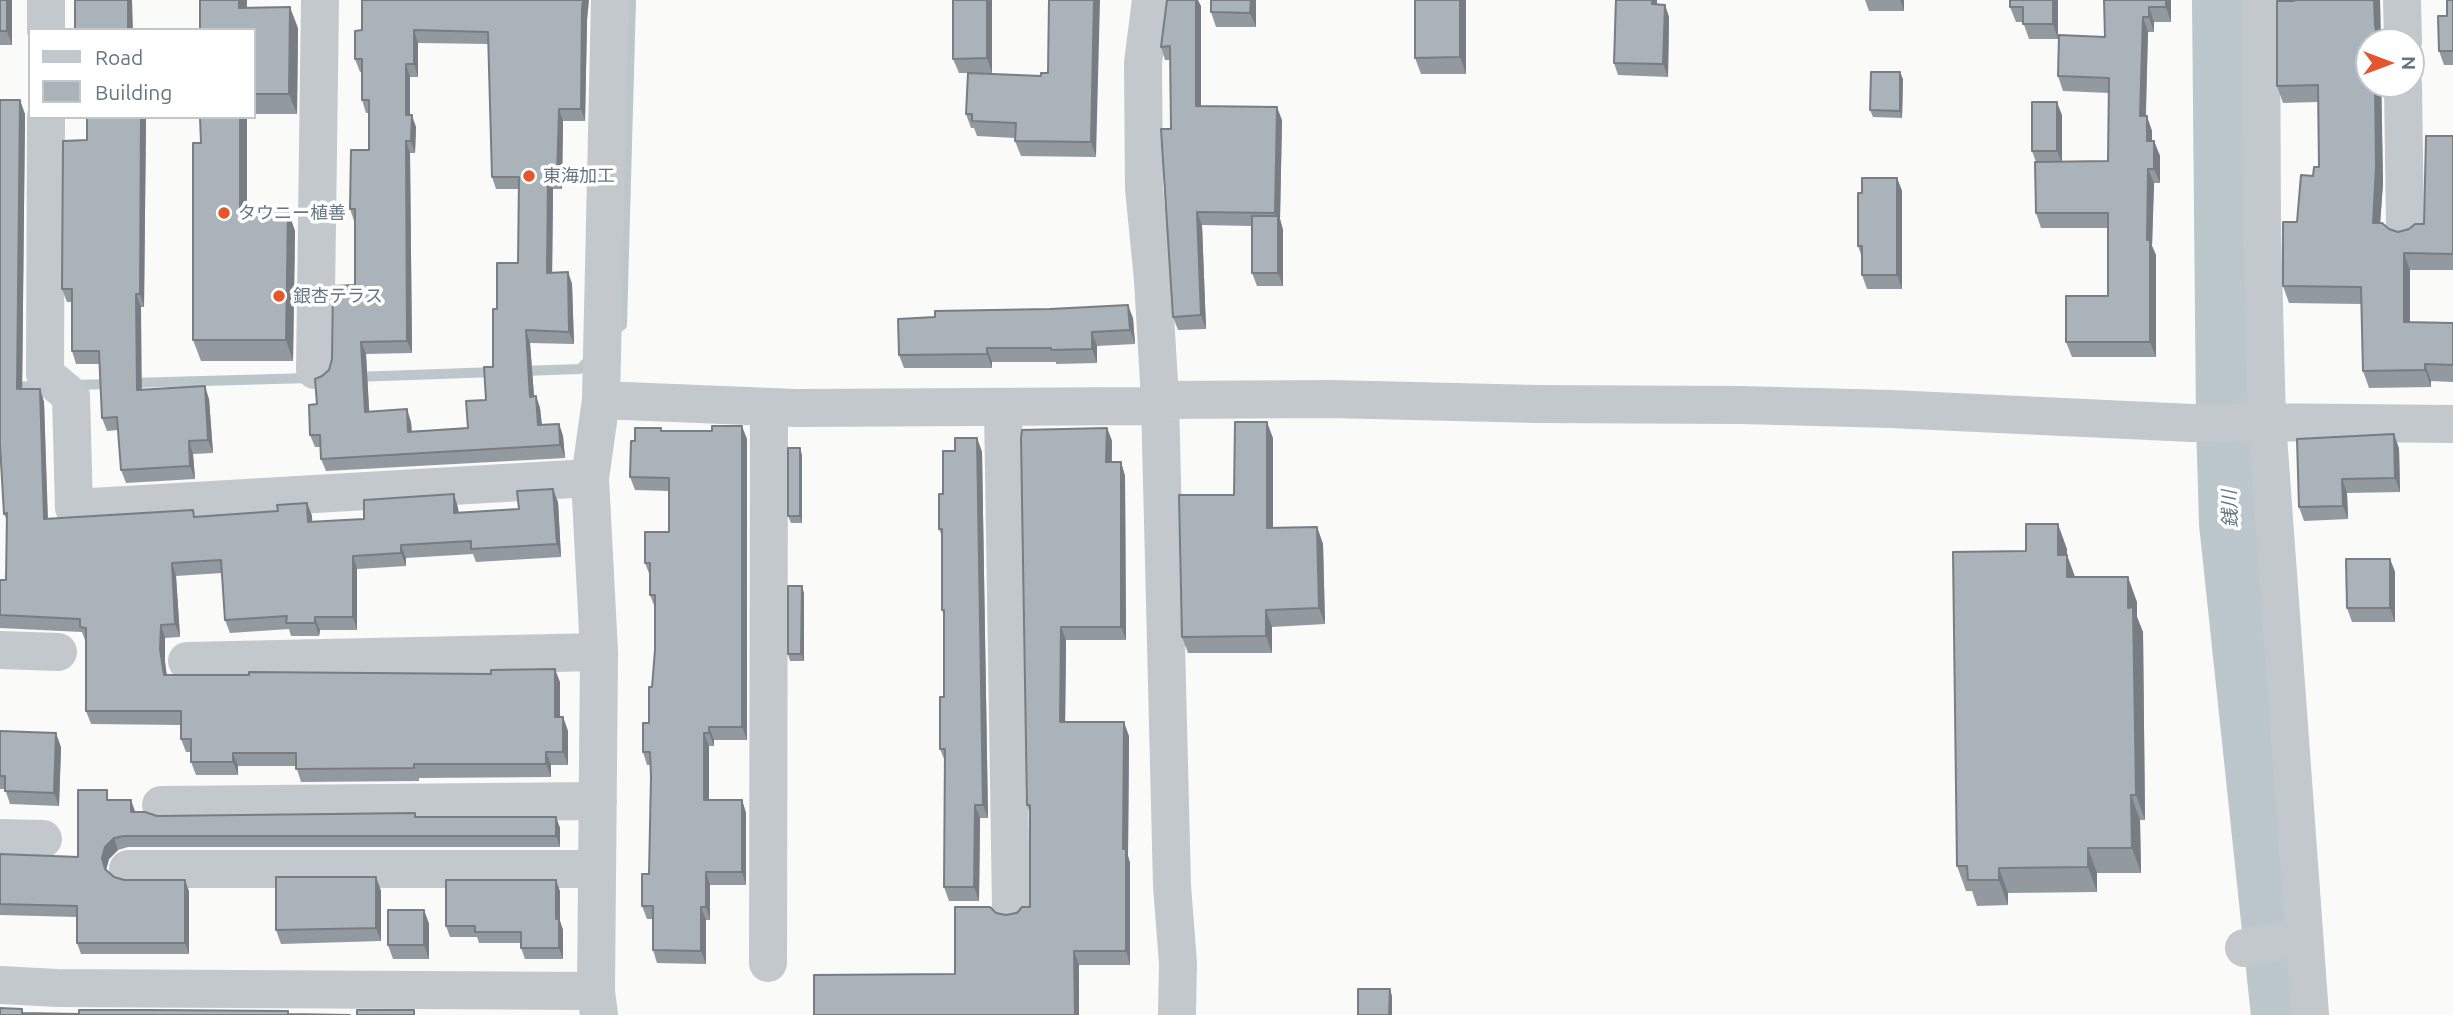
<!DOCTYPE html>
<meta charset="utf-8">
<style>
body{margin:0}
#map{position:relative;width:2453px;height:1015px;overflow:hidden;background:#fafaf8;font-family:Ubuntu,sans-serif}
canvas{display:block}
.legend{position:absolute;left:28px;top:28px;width:228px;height:91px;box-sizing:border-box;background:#fff;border:2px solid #c1c8cd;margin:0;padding:9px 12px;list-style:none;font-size:21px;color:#657683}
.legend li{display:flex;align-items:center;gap:14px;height:35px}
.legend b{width:35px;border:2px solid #c1c8cd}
.north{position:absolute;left:2355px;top:28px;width:70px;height:70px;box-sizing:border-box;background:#fff;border:2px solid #c1c8cd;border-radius:50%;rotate:90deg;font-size:19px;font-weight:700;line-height:28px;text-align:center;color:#657683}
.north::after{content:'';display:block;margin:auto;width:24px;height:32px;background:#e4572e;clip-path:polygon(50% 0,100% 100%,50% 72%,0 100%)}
</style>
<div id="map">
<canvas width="2453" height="1015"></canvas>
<ul class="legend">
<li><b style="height:9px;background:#c3c8cc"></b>Road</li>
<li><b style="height:19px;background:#aab3b9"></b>Building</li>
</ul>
<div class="north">N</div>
</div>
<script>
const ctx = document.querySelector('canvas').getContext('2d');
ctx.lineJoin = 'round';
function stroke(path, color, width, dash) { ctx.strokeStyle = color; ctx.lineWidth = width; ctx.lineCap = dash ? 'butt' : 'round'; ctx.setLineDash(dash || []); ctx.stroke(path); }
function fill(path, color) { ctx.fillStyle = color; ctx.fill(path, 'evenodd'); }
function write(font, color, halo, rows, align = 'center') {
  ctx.font = font + ' Ubuntu,"Noto Sans JP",sans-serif'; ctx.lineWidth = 7; ctx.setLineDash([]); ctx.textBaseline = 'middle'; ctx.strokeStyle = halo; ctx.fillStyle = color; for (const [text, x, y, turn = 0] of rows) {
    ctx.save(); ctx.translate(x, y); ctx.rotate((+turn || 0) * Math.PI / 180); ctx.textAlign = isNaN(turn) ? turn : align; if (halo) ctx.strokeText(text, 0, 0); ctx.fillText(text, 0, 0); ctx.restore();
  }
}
stroke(new Path2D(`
 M619,327L622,325L631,0
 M522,371L580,369L590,359
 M354,377L496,372
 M130,383L311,378
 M74,385L111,384
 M0,387L41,386`), '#bbc7cb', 10);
stroke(new Path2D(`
 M2222,0L2226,422L2229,523L2281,1015`), '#bbc7cb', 60);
stroke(new Path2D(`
 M1151,0L1143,63L1144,188L1153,280L1160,400L1172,886L1178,963L1177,1015
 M2261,0L2262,227L2267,422L2310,1015
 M2402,0L2403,42
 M46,30V0
 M2403,84L2405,227
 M46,117L45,374L71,396L74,508L590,478
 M315,370L320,0
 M601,400L796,408L1147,406L1160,400L1331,399L1537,404L1741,405L1891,409L2192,423L2256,422L2453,424
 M1003,409L1011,907
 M0,650L58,652
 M187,661L599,652
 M161,805L598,801
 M0,838L43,839
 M128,869H597
 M2244,948L2303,936
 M768,963L769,407
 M0,985L57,988L596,991
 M599,1015L596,991L599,652L590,478L601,400L610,0`), '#c3c8cc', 38);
fill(new Path2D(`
 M0,0H12V45H0Z
 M992,0V73H974L1041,76L1048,73L1049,0L1096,157L1021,156L1015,141V138L977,136L974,128H971L966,114L968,73H959L953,59Z
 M1211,0H1256V27H1216L1211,12Z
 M1466,0V74H1421L1415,58Z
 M1615,0H1657V5H1665L1669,17L1668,77L1618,75L1614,63Z
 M1865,0H1904V11H1869Z
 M2058,0V39H2029L2023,22H2016L2010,7Z
 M2104,0H2171V22H2154V32H2148L2146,116L2152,131V141H2154L2160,156V183H2154L2152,246L2156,255V357H2072L2066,342L2108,296V228H2041L2036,213V162L2032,151L2062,115V162L2108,161L2109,93L2063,91L2058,76L2105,37Z
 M2380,0L2383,183L2380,223L2389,229L2398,232L2424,224L2453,136V270H2410V322L2453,323V382L2431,381V387L2369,388L2363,371L2362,304L2289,303L2283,286L2297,222L2313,176L2319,167L2318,102L2283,103L2277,86L2294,1Z
 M2453,0V65H2444L2439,51L2447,16Z
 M1201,6V106L1282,120L1280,219L1283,230V286H1257L1252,273V226L1202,225L1206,329L1178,330L1173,317L1170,60H1165L1161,47Z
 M247,8L298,28L297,114H254V30Z
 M587,21L585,121H563L562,189H553L552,273L568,272L572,284L574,344L530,343L534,396H536L540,408L542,425L559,424L563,436L565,458L326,471L321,459V447H315L310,435L322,376L329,370L355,285V221H354L350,209L369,150V113H366L362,100V72H360L355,59V31ZM418,43L489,44L492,177L496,189H519L518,263L497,309L493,367L486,400L468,428L412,431L411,422L369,412L366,354L412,353L410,153H415L416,127L410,115V77H418Z
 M1903,79L1902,118L1873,117L1870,110Z
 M0,100L25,114L22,389H40L44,402L48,518L196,517L278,511L307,503L312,516V522L364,519L454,494L458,508L459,513L519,509L558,502L561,557L476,562L473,554L406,558V566L357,569V630H320L319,636H291L289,629L230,633L225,620L222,573L176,576L180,637L165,638V662L167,675L560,682V717H563L568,731V765H551V777L419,778V781L301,782L296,766H238V775H196L191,762V752H186L181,739V725L91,724L86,711V641L85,640L82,632L0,628V580H6L7,521L4,514L1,459H0Z
 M87,117H146L144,307H141V389L209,399L213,453L193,454L195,479L126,483L121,470L118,430L107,431L102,418L99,364H76L72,351V302H67L62,289L87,140Z
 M200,117H247V210L288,211L295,231L293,361H201L193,340L201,143Z
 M1897,178L1902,191V289H1867L1862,275V257L1858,246L1862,193Z
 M1133,318L1135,344L1097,346V363L1056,364V362H992V368H904L899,355Z
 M1107,428L1112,441V462H1121L1125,476L1126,640H1066L1065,722L1129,736L1128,856L1130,863V965H1079V1015H814L955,974L996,913L1006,915L1030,907V814L1027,805L1021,438Z
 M662,431L747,439V740H714V746H709V800H742L746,813V885H710V920H706V964L657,963L653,950V919H647L642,906L649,874L651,777L650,765H647L643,752L649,723L655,650V608L650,595V576L645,563L669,532V491L635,490L630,477L635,441Z
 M977,438L982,452L988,818H980L979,901H949L944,887L945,761L940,749L944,697V616L942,610V536L939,529L943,494L955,451Z
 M1273,438V528L1317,527L1323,544L1325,624L1272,627V653H1188L1182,637L1234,495Z
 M2297,439L2399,448L2400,492L2347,493L2348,519L2304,521L2299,507Z
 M802,455V523H791L788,516Z
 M2067,549V555L2075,577L2137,602V617L2143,632L2145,820H2140L2141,873H2097V892L2008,893V905L1977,906L1972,891H1966L1957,866L2026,551Z
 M2390,559L2395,572V622H2352L2347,608Z
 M804,593V661H790L788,654Z
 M0,731L61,747L59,806L10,804L5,789H0Z
 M111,800L135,812L157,816L556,817L560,828V847H128L118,850L109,859L106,870L114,877L189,891V954H81L77,943V917L0,915V854L78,857Z
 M376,877L381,891V941L281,944L276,930Z
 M560,891V921L563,930V959H525L521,948V943H479L477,937H450L446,926Z
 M424,910L429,924V959H393L388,945Z`), '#929a9f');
fill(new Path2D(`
 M7,0H12V45L7,31Z
 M128,0H132L133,30H128Z
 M239,0H247V28L239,8Z
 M583,0H589L587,21L585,121L581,109L582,9Z
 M987,0H992V73L987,58Z
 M1094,0H1100L1096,157L1091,142Z
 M1196,0H1198L1201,6V119L1196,106Z
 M1251,0H1256V27L1250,13Z
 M1460,0H1466V74L1460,57Z
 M1652,0H1657V17L1652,4Z
 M1900,0H1904V11Z
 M2053,0H2058V39L2053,24Z
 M2166,0H2171V22L2166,7Z
 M2374,0H2380L2381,42H2379L2375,26Z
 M1665,5L1669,17L1668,77L1663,64Z
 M290,7L298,28L297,114L289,94Z
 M2149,7L2154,22V32L2149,17Z
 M2143,17L2148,32L2145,131L2140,116Z
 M414,30L418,43V77L414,64Z
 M406,64L410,77V127L406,115Z
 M1900,72L1903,79L1902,118L1900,111Z
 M2375,84H2381L2383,183L2379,240L2373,223Z
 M20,100L25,114L22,402L17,389Z
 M2057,102L2062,115V164L2057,151Z
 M1277,107L1282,120L1280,219L1283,230V286L1278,273V223L1275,213Z
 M559,109L563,121L562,189L557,177Z
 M412,115L416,127L415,153L411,141Z
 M2147,116L2152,131V156L2147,141Z
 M141,117H146L144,307L140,294Z
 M240,117H247V231L240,210Z
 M406,141L410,153L412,353L407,341Z
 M2154,141L2160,156V183L2154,169Z
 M2148,169L2154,183L2152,246L2156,255V357L2150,342L2147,240Z
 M548,177L553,189L552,285L547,273Z
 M1897,178L1902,191V289L1897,275Z
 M288,211L295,231L293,361L286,340Z
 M1197,212L1202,225L1206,329L1201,315Z
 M2404,253L2410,270V339L2404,322Z
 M568,272L572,284L574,344L569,332Z
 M136,294L141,307L142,403L137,390Z
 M1128,305L1133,318L1135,344L1130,330Z
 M526,330L530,343L535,409L530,397Z
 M1092,332L1097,346V363L1092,349Z
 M361,342L366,354L370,425L365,412Z
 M987,348L992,362V368L987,354Z
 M2425,364L2431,381V387L2425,370Z
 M205,386L209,399L213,453L208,440Z
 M40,389L44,402L48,532L44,519Z
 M536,396L540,408L543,437L538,425Z
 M407,409L411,422L412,444L408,432Z
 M1267,422L1273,438V545L1267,528Z
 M559,424L563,436L565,458L560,445Z
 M742,426L747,439V740L742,727Z
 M1107,428L1112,441L1111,476L1106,462Z
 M2394,434L2399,448L2400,492L2395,478Z
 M977,438L982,452L988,818L983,805Z
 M189,441L193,454L195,479L190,466Z
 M800,448L802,455V523L800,516Z
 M1121,462L1125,476L1126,640L1121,627Z
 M2342,479L2347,493L2348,519L2343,506Z
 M553,489L558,502L561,557L557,544Z
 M454,494L458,508L459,526L454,513Z
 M307,503L312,516L313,535L308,522Z
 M2058,524L2067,549V555L2076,580V602L2058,555Z
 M1317,527L1323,544L1325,624L1319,608Z
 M401,545L406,558V566L401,553Z
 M353,556L357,569V630L353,617Z
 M2390,559L2395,572V622L2390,608Z
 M172,563L176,576L180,637L175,624Z
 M2128,577L2137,602V617L2143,632L2145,820L2136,795L2128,608Z
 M802,586L804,593V661L801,654Z
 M1266,610L1272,627V653L1266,636Z
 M315,617L320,630L319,636L315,623Z
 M161,625L165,638V662L168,688L164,675L160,649Z
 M1061,627L1066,640L1065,736L1060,722Z
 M555,669L560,682V731L555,717Z
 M563,717L568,731V765L563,752Z
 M1124,722L1129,736L1128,856L1130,863V965L1126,951L1123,849Z
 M709,727L714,740V746L709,733Z
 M56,733L61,747L59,806L54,793Z
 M704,733L709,746V813L704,800Z
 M546,752L551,765V777L546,764Z
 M233,753L238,766V775L233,762Z
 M2131,795L2140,820L2141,873L2132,848Z
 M131,800L135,811V823L131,812Z
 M742,800L746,813V885L742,872Z
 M975,805L980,818L979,901L974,887Z
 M556,817L560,828V847L556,836Z
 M114,838L118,850L109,859L106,870L109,880L102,858L105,847Z
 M2088,848L2097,873V892L2088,867Z
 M1999,868L2008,893V905L1999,880Z
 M706,872L710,885V920L706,907Z
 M376,877L381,891V941L376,928Z
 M185,880L189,891V954L185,943Z
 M556,880L560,891V921L563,930V959L559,948L556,919Z
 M701,907L706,920V964L701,951Z
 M424,910L429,924V959L424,945Z
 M1074,951L1079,965V1015H1075Z
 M1390,989L1392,996V1015H1389Z`), '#777d82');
const building = new Path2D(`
 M0,0H7V31H0Z
 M75,0H128V30H75Z
 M200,0H239V8L290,7L289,94H254V30H200Z
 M362,0H583L582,9L581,109H559L557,177H548L547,273L568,272L569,332L526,330L530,397L536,396L538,425L559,424L560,445L321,459L320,435H310L309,405L317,404L315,379L322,376L329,370L332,359L333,286L355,285V209H350L351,150H369V100H362V59H355V31L362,30ZM414,30L488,32L492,177H519L518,263H497V309H493V367H484L486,400L466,401L468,428L408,432L407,409L365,412L361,342L407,341L406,141H411L412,115H406V64H414Z
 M953,0H987V58L953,59Z
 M1049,0H1094L1091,142L1015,141L1016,123L972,121V114H966L968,73L1041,76V73H1048Z
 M1167,0H1196V106L1277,107L1275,213L1197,212L1201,315L1173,317L1161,129H1171L1170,46L1161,47Z
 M1211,0H1251L1250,13L1211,12Z
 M1415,0H1460V57L1415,58Z
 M1616,0H1652V4L1665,5L1663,64L1614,63Z
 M2010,0H2053V24H2023V7H2010Z
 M2104,0H2166V7H2149V17H2143L2140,116H2147V141H2154V169H2148L2147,240H2150V342H2066V296H2108V213H2036L2035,162L2108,161L2109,78L2058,76L2059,35L2105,37Z
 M2294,0H2374L2375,26L2379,42H2369V84H2375L2376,166L2373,223H2382L2389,229L2398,232L2409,229L2415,224H2424L2426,136H2453V254L2404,253V322L2453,323V365L2425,364V370L2363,371L2361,287L2283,286V222H2297L2301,175L2313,176L2314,167H2319L2318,85L2277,86V1H2294Z
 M2447,0H2453V51H2439L2438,16H2447Z
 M1871,72H1900V111L1870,110Z
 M0,100H20L17,389H40L44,519L193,510L194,517L278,511L277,505L307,503L308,522L364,519V500L454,494V513L519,509L517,491L553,489L557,544L471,549V541L401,545V553L353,556V617H315V623H286L287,616L225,620L221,560L172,563L175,624L161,625L160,649L164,675H249V672L491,674V670L555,669V717H563V752H546V764H414V768L296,769V753H233V762H191V739H181V711H86V628L80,627V619L0,615V580H6L7,513L4,514L0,445Z
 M2032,102H2057V151H2032Z
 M87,117H141L140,294H136L137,390L205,386L208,440L189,441L190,466L121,470L117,417L102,418L99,351H72V289H62L63,141L87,140Z
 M200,117H240V210L288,211L286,340H193V143H201Z
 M1862,178H1897V275H1862V246H1858V193H1862Z
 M1252,216H1278V273H1252Z
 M1128,305L1130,330L1092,332V349L1051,350V348H987V354L899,355L898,319L935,317V311L1050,309Z
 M1235,422H1267V528L1317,527L1319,608L1266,610V636L1182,637L1179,495H1234Z
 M712,426H742V727H709V733H704V800H742V872H706V907H701V951L653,950V906H642V874H649L651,777L650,752H643V723H649V687H652L655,650V595H650V563H645V532H669V478L630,477L631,441H635V428H661V431H712Z
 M1107,428L1106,462H1121V627H1061L1060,722H1124L1123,849H1126V951H1074L1075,1015H814V975L955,974V907H990L996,913L1006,915L1017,913L1022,907H1030V805H1027L1021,438L1022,430Z
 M2394,434L2395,478L2342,479L2343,506L2299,507L2297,439Z
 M955,438H977L983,805H975L974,887H944L945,749H940V697H944V610H942V529H939V494H943V451H955Z
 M788,448H800V516H788Z
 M2026,524H2058V555H2067V577H2128V608L2133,607L2136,795H2131L2132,848H2088V867L1999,868V880H1968L1967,866H1957L1953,552L2026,551Z
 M2346,559H2390V608H2347Z
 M788,586H802L801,654H788Z
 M0,731L56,733L54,793L5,791V776H0Z
 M78,790H107V800H131V812H145L157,816L415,813V817H556V836H124L114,838L105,847L102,858L105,869L114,877L124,880H185V943H77V906L0,904V854L78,857Z
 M276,877H376V928L276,930Z
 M446,880H556V919H559V948H521V932H475V926H446Z
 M388,910H424V945H388Z
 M1358,989H1390L1389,1015H1358Z
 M0,1008L22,1009V1013L79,1014V1010H148L288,1011V1014L350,1015H0Z
 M357,1010H414V1015H357Z`);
fill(building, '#aab3b9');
stroke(building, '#777d82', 2);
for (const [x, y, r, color] of [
 [529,176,7,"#e4572e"],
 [224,213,7,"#e4572e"],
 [279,296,7,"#e4572e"]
]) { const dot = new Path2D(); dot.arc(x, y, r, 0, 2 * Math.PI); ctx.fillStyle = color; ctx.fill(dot); stroke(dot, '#fff', 2.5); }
write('18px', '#657683', '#fff', [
 ["東海加工",543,176],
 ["タウニー植善",238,213],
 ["銀杏テラス",293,296]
], 'left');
write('italic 19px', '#60757c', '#fff', [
 ["銭川",2230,509,-92]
]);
</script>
